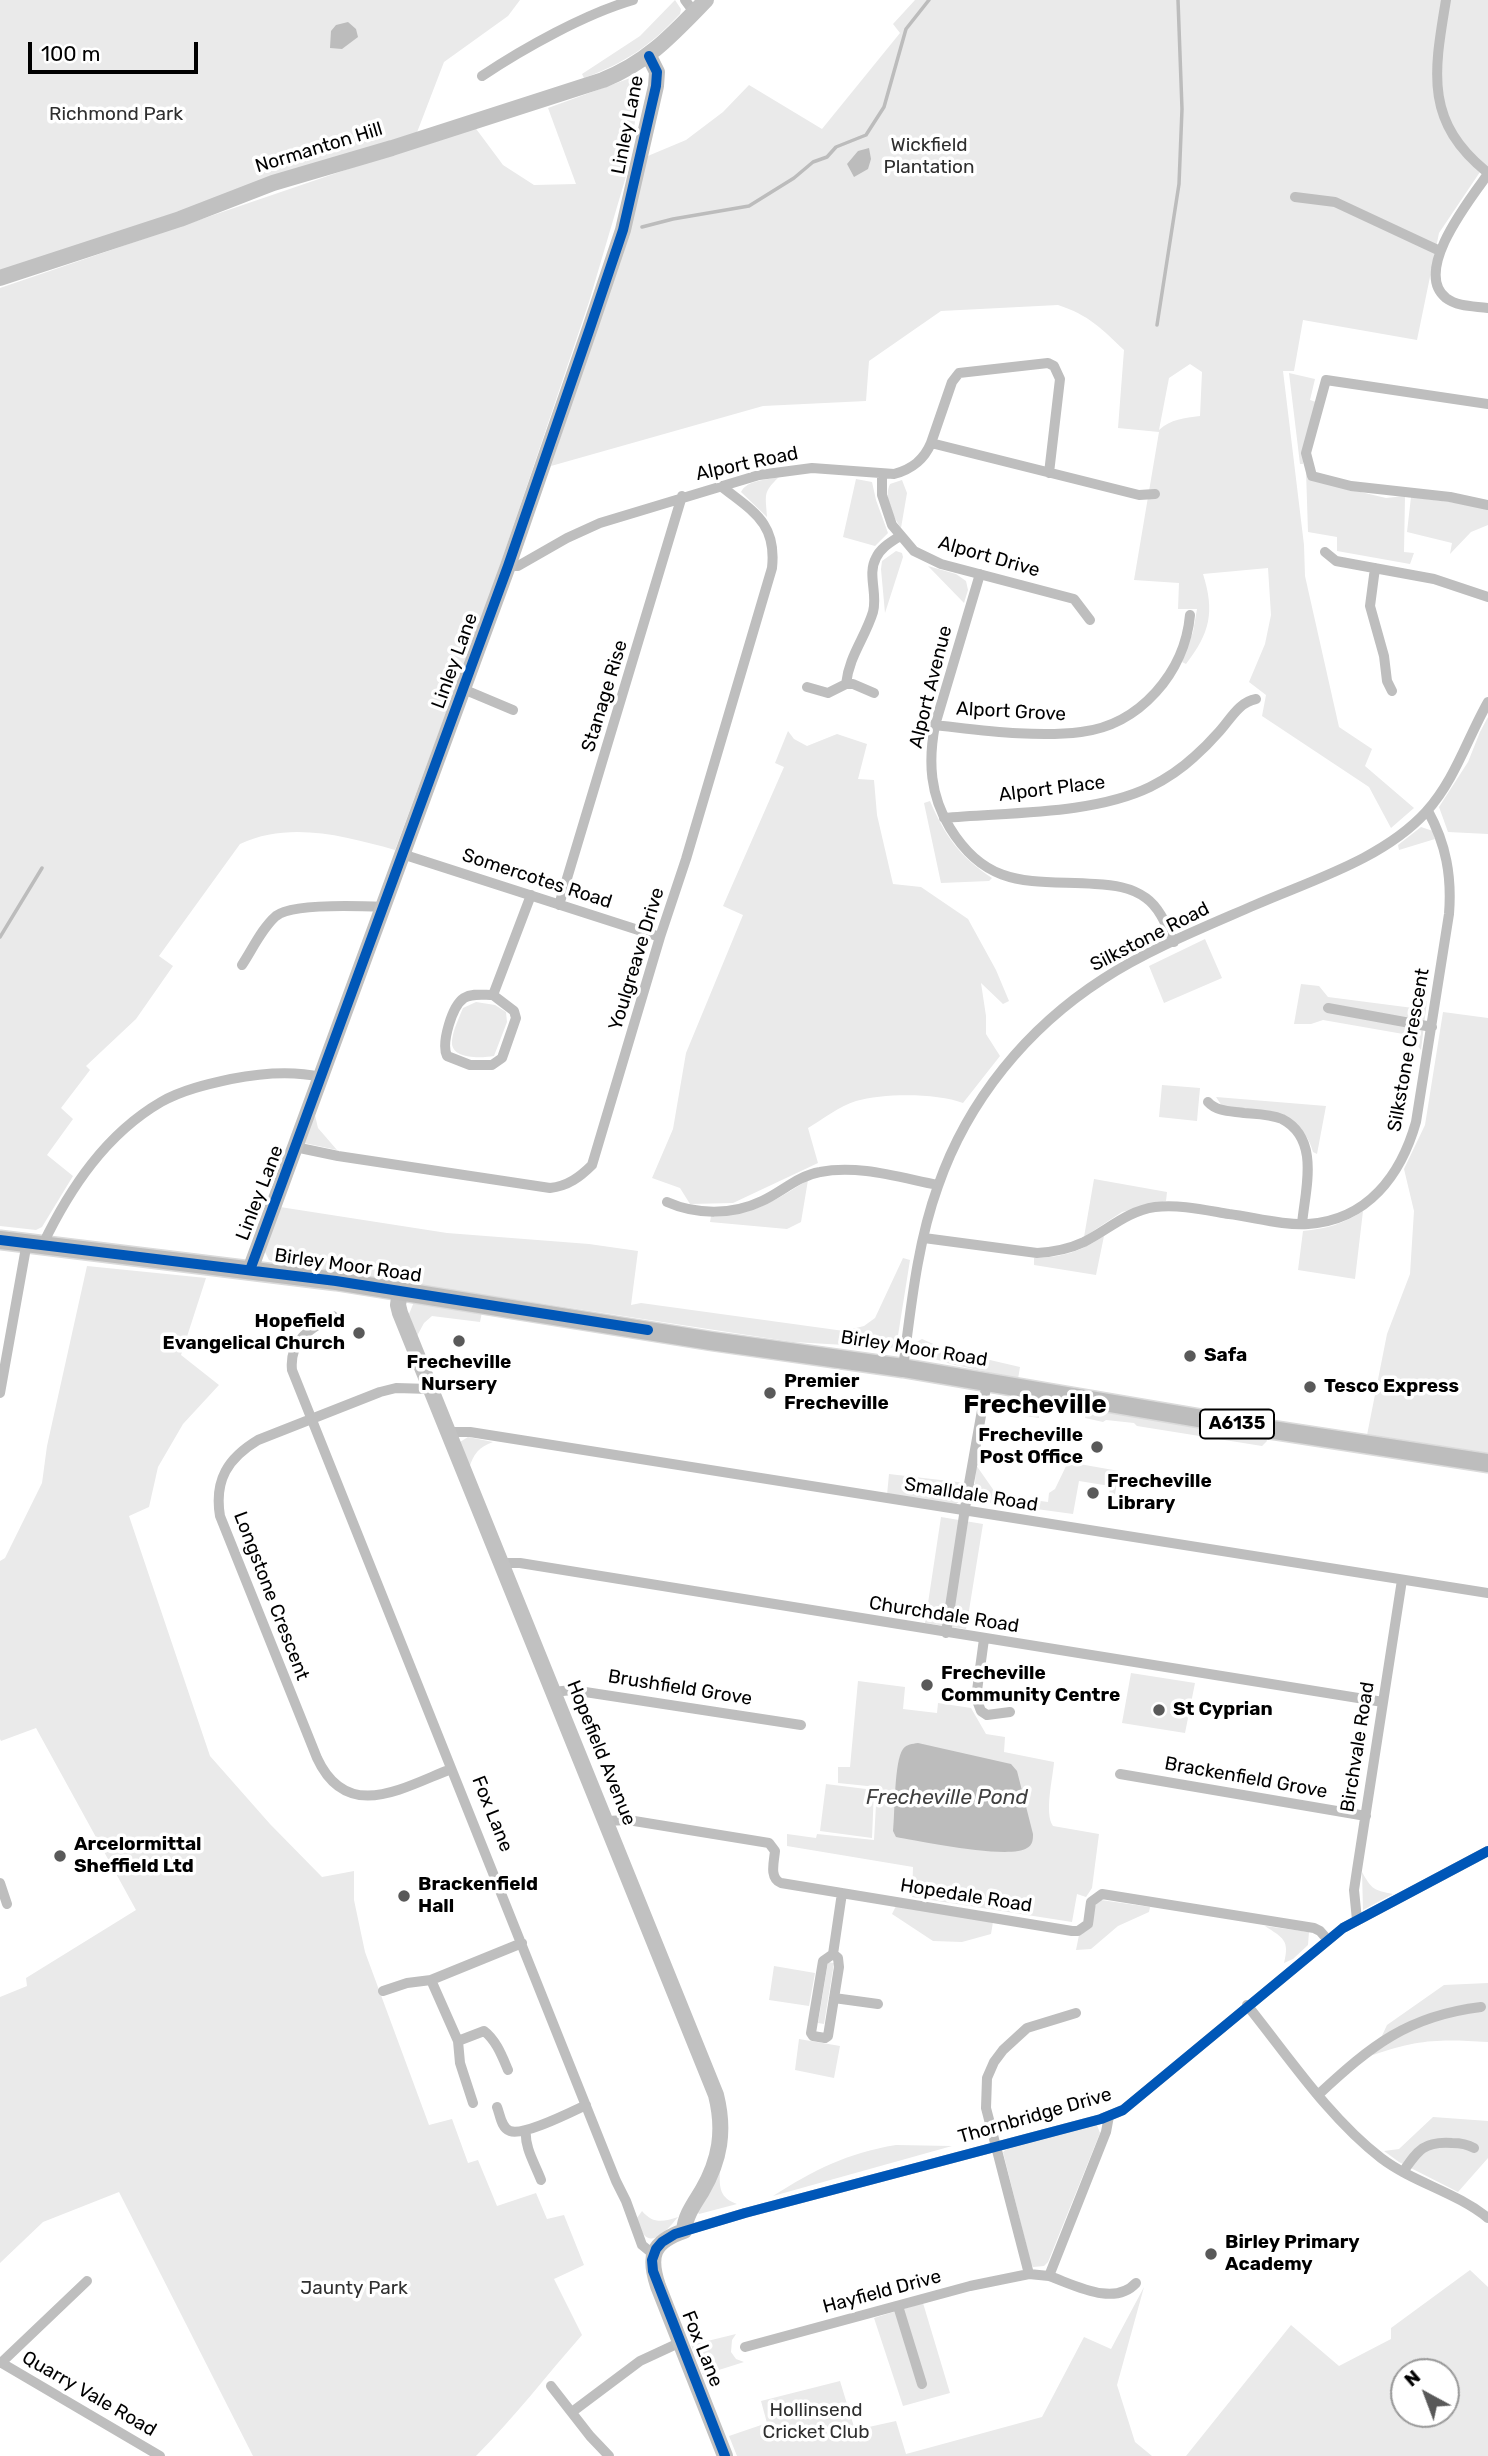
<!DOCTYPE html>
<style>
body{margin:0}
#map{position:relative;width:1488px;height:2456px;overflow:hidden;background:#fff;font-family:Rubik,sans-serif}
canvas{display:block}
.north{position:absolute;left:1390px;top:2358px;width:70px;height:70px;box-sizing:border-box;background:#fff;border:2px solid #999;border-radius:50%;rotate:319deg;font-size:19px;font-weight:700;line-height:28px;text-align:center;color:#000}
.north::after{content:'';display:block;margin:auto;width:24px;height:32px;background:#595959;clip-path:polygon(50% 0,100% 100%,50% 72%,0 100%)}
.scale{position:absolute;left:28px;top:42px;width:170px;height:32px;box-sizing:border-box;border:4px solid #000;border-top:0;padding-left:9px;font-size:21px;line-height:24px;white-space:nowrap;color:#000;-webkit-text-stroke:5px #fff;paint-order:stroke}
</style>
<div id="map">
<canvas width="1488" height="2456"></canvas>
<div class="north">N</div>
<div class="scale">100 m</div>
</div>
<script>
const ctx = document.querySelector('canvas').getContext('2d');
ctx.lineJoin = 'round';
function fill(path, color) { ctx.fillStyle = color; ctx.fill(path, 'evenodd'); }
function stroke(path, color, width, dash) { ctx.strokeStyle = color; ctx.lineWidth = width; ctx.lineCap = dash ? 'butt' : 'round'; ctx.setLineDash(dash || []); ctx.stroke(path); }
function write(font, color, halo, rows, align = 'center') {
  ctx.font = font + ' Rubik,sans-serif'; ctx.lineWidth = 7; ctx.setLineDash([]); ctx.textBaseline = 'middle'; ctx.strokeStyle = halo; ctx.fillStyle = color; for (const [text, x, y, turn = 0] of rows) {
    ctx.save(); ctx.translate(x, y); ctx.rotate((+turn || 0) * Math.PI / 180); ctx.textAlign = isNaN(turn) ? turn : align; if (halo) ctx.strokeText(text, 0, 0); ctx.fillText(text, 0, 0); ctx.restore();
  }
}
fill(new Path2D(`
 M0,0H520L508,16L444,62L416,135L0,275Z
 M675,0L681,9L680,14C650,46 625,63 584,78L582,74L640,36Z
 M915,0H1488V168L1484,166L1439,233L1417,340L1303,320L1294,371H1283L1304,545L1305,576L1339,727L1372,749L1365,766L1414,808L1391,828L1369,787L1262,716L1266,695L1249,682L1265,644L1271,615L1268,568L1203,574C1215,612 1210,633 1186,664L1182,662L1193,632L1197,609H1178L1179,583L1134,580L1159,432L1118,428L1124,350C1102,329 1089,315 1058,305L941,311L869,361L866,401L763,406L551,466L622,250L643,158L686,140L723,112L749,85L822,129L900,33L893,24ZM1190,364L1202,372L1200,416C1184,418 1171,419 1159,430L1169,378Z
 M633,77L641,78V83L627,173L589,302L492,589L395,850C344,836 290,821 240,844L159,956L173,966L136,1019L86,1066L90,1070L61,1108L73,1119L47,1155L73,1176L42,1227L36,1230L0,1226V288L474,126L503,165L534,185L576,184L548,108Z
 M1289,373L1315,379L1310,400L1316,402L1303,464H1300Z
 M1306,471L1314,481L1386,498L1405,496L1404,552L1414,553L1410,564L1337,551V537L1308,532Z
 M779,477C762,493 766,495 767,517L741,492C747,480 766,480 779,477Z
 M856,479L872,482L876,500L888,533L875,546L843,537Z
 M902,480L907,493L901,528C893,516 883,499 890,484Z
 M1411,497L1488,507V525L1471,532L1450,554L1452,543L1407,532Z
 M896,551L902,553L903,557L885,613L881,569L882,561Z
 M928,566L956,574L966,581L968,590L964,603Z
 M1488,717V834L1448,832L1439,807L1468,762L1480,732Z
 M788,731L794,739L807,746L837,734L867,744L858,779L874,780L877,815L893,884L921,887L968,919L996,970L1009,1001L1003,1004L981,983L986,1016V1034L1000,1056L963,1103C937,1093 884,1093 856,1101C840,1106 823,1119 808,1128L818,1163L733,1203L690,1204L680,1188L652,1178L673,1129L686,1053L743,915L723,906L784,767L775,763Z
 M930,801C945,836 960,857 992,878L989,881L941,883L924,803Z
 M1421,827L1433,831L1435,839L1399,850L1398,845Z
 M1205,939L1222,978L1164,1003L1149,966Z
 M1301,984L1319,986L1328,997L1413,1008L1427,1001L1421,1050L1409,1035L1323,1020L1311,1024H1294Z
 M476,1002L495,1005L506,1012L507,1022L494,1056C482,1058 450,1060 452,1041C453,1030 459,1018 463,1008Z
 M1443,1012L1488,1018V1453L1367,1435L1387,1334L1410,1274L1414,1211L1404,1169L1425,1125Z
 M1162,1085L1200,1088L1197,1121L1159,1117Z
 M1216,1097L1326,1106L1317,1154L1313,1152C1310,1140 1300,1123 1287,1118C1275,1112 1238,1109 1222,1106Z
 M314,1111L318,1128L337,1150L304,1143Z
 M1094,1179L1167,1192L1166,1201L1122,1212L1084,1237Z
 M808,1180L801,1222L787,1229L710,1222L711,1216C755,1215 772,1202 808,1180Z
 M280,1207L447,1233L589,1244L638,1251L631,1305L641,1303L844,1331L864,1326L875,1318L903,1258L910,1260L896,1348L793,1342L277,1263L269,1260L264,1250Z
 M1363,1211L1355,1279L1298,1270L1303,1231C1326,1229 1343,1224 1363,1211Z
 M1104,1236L1096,1275L1034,1265V1258C1064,1257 1079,1252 1104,1236Z
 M87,1266L206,1278L181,1355L219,1385L183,1424L158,1467L149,1507L129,1516L210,1756L270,1824L322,1877L354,1871V1900L365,1952L429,2125L452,2119L468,2163L478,2160L497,2206L536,2193L547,2219L564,2215L584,2265L554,2279L582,2335C546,2376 514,2418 476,2456H253L119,2192L43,2222L0,2263V1997L27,1986L26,1978L136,1910L36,1728L1,1741L0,1739V1561L5,1558L42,1483L47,1446Z
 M414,1302L482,1312L480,1322L432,1316L424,1323L417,1336L409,1314Z
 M922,1339L947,1350L1020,1367L1018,1379L951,1364L912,1352L916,1342Z
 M1003,1401L1037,1406L1039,1418L1001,1412Z
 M1108,1410L1265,1436L1267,1441L1262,1446L1137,1426L1134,1423L1106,1420L1103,1422L1085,1418L1086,1413Z
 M468,1437L493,1442C479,1447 473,1454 469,1469L460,1442Z
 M1068,1462L1119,1471L1113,1506L1108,1505L1110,1486L1079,1481L1073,1514L963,1499L956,1504L887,1495L889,1474L975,1484L976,1465L997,1495L1048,1502L1049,1493L1055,1489Z
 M941,1517L983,1524L966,1629L925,1623Z
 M1131,1673L1195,1683L1185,1733L1122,1723Z
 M858,1681L905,1687L903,1709L937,1713L938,1703L971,1708L986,1734L1005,1737L1004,1752L1054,1762C1053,1778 1044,1813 1053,1826L1099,1834L1092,1888L1086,1897L1077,1894L1072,1922L912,1897L913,1867L787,1846V1834L816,1838L817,1834L874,1840L877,1787L838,1783V1767H850Z
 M826,1784L874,1790L872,1838L820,1831Z
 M1362,1872C1372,1890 1374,1890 1393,1894L1363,1910Z
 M1101,1900L1150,1907L1149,1912L1118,1926L1091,1949L1076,1950L1079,1935L1098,1901Z
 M896,1906L993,1922L991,1934L962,1942L933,1941L892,1914Z
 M1265,1926L1309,1932L1308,1945L1293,1959L1284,1963C1290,1940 1283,1938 1265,1926Z
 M828,1962L834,1963L824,2024L818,2023Z
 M774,1966L815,1973L809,2006L769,2000Z
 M1488,1983V2042C1440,2039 1419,2039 1373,2055L1387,2025L1444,1985Z
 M799,2039L840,2046L834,2078L795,2070Z
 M1433,2117L1488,2121V2158L1458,2192L1399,2162L1384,2151L1399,2149Z
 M1097,2125L1100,2133L1048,2262L1044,2266L1033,2267L1031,2264L1003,2152L1007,2149Z
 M896,2145L952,2146L773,2196C814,2170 847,2153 896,2145Z
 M720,2171C719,2188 720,2198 737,2204L699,2214L697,2211Z
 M642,2211C653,2224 663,2222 678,2217C672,2224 655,2247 644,2235C641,2231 639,2222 637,2218Z
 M1470,2270L1488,2287V2456H1186L1291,2325L1339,2366L1391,2339V2328ZM1446,2372V2414H1404V2372Z
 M1144,2287L1117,2385L1135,2442L1152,2456H737L729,2436L767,2423L761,2401L840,2381L855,2430L896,2421L906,2454L1042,2417L1084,2337L1111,2349Z
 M923,2303L950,2393L903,2406L874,2318Z
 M736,2334L732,2340L731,2352L736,2359L744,2362L703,2375L691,2345Z`), '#eaeaea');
fill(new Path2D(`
 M348,22L356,29L358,37L342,49L330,48L331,31L336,25Z
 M869,148L871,159L868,169L854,177L847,164L858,151Z
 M918,1743L1011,1764L1017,1771L1033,1834C1033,1839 1033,1845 1027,1848C1010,1860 918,1841 896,1837L893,1831C895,1814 894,1761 903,1749C907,1744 912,1744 918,1743Z`), '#bcbcbc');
stroke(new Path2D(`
 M642,227L673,219L749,206L794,178L813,162L827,157L836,147L866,135L884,107L906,29L929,0
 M1157,325L1179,184L1182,109L1178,0
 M0,937L42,868`), '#bcbcbc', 3.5);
const primary = new Path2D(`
 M0,1240L336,1281L711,1341L903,1368L1215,1421L1488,1463`);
stroke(primary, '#dbdbdb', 21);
stroke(new Path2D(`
 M685,0L694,12
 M1446,0C1434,72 1424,122 1488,173
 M482,76C524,48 585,14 633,0
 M1488,174C1471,198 1412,271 1446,298C1458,307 1474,306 1488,308
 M1295,197L1335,202L1440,251
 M1488,404L1326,380L1306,453L1312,476L1351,486L1450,497L1488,505
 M931,443L952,382L959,373L1048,363L1054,366L1060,379L1049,473
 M882,474V495L892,525L914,551L941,564L1074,599L1090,620
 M1325,552L1336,561L1434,579L1488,597
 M508,566H518L567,538L600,523L759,475L812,468L894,474C912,469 924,460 931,443L1139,495L1155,494
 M1375,568L1370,606L1384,656L1387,681L1392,691
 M980,574L935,725C928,762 930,795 950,828C988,890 1031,880 1095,884C1113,885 1131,887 1146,898C1160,908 1167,927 1174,942
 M846,684C849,656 865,638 873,612C878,594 867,574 876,558C880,548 891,542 900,536
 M807,687L828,693L846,684H853L874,693
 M463,689L513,710
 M935,725C981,730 1035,738 1081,732C1140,725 1185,672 1190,615
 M944,818C1007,812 1092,815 1150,787C1166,779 1181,769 1194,757C1202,750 1210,742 1217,734C1229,722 1238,702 1256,699
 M402,854L660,937
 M559,905L682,496
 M242,965C252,950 262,928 276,916C292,903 362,906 384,907
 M493,995C483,995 472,993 464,998C452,1006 441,1043 447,1056L470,1065H492L502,1058L516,1018L514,1011L493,995L531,895
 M1328,1008L1432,1027
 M1208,1102C1217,1112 1231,1111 1244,1113C1256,1114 1270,1114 1282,1119C1321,1139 1305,1190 1302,1224
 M295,1147L338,1156L550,1188C568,1186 580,1177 592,1165L660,937L686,859L772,568C777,522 752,511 721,486
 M667,1202C696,1215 733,1215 762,1201C782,1192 797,1176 820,1172C858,1164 901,1178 938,1185
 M924,1238L1037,1253C1054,1252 1069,1249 1084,1242C1108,1230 1127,1211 1155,1207C1179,1204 1205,1210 1229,1214C1253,1217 1285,1226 1308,1224C1368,1220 1401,1175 1416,1122L1449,914C1452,876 1446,844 1428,811
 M43,1244C70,1188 106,1134 161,1102C182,1090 208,1084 231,1079C261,1073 291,1070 321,1077
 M333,1316C310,1329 289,1340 292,1370L616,2181L626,2201L642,2245L653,2254
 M903,1368C911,1307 917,1244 938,1186C968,1100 1027,1028 1103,979C1147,950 1207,926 1255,905C1312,880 1383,859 1426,812C1455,780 1467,739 1488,702
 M430,1389L396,1388L380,1392L258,1440C228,1458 214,1480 220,1516L317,1758C347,1823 402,1788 451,1769
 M0,1393L27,1242
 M448,1432H470L1488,1593
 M500,1563H520L1383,1702
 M946,1633L968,1489L987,1382
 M984,1639L976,1698L981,1711L987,1715L1010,1712
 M553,1692L572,1690L801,1725
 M1120,1774L1366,1816
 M606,1821L628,1820L769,1843L775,1851C774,1862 769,1878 781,1883L1072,1931H1078L1088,1924L1091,1902L1102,1894L1314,1928L1320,1931L1327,1939
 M0,1883L7,1904
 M1357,1920L1354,1890L1357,1870L1402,1580
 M833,1954L823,1961L811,2033L813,2036L825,2038L828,2036L839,1967L838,1958L833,1954L842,1893
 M431,1980L458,2041L460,2063L473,2103
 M383,1991L407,1983L431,1980L522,1943
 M834,1998L878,2004
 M1247,2005C1288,2056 1329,2118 1381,2158C1414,2183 1456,2192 1488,2218
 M1076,2013L1027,2028L1003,2050L994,2062L987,2078L986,2108L1029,2274L1049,2276L1106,2132L1109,2116
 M458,2041L484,2031C496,2040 502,2056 508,2070
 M1319,2094C1371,2046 1407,2016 1481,2007
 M497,2107C500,2114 501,2128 510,2131C524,2136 571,2112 586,2105
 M526,2130C524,2147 535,2164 541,2180
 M1403,2172C1418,2150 1424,2141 1452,2143C1460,2143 1467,2144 1474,2148
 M684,2231L745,2213L1101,2119L1123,2110L1343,1928L1488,1851
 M1049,2276C1075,2285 1114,2307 1136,2283
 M898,2306L922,2384
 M745,2347L970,2286L1029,2274
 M0,2362L160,2456
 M1,2363L87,2281
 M551,2386L590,2436L609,2456
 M572,2412L640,2361L681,2342`), '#bebebe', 10);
stroke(new Path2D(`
 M0,278L180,219L273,183L392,148L603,80C648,62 673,34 706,0
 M250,1270L508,566L590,328L623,230L656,86L657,72L649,56
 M400,1291L398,1305L400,1313L716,2095C725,2131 720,2160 702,2191C694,2204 685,2216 684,2231C652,2242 648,2256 658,2286L725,2456`), '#c1c1c1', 16);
stroke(primary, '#bdbdbd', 18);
stroke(new Path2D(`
 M0,1240L336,1281L648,1330
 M250,1270L508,566L590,328L623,230L656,86L657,72L649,56
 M725,2456L653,2271L652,2260L656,2249L662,2242L675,2234L745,2213L1101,2119L1123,2110L1343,1928L1488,1851`), '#0057b8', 10);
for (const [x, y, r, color] of [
 [359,1333,7,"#595959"],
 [459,1341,7,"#595959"],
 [1190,1356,7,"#595959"],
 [1310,1387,7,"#595959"],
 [770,1393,7,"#595959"],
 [1097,1447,7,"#595959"],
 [1093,1493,7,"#595959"],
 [927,1685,7,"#595959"],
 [1159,1710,7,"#595959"],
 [60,1856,7,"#595959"],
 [404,1896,7,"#595959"],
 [1211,2254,7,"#595959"]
]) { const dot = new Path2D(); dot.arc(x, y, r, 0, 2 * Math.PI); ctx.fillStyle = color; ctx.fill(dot); stroke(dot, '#fff', 2.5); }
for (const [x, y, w] of [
 [1237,1424,74]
]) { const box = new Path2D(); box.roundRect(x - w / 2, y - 14.5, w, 29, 5); ctx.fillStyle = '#fff'; ctx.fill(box); stroke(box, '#000', 2); }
write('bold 18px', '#000', null, [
 ["A6135",1237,1424]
]);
write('19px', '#2f2f2f', '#fff', [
 ["Richmond Park",116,115],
 ["Wickfield",929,146],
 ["Plantation",929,168],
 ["Jaunty Park",354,2289],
 ["Hollinsend",816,2411],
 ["Cricket Club",816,2433]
]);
write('19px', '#000', '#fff', [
 ["Linley Lane",628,125,-79],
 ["Normanton Hill",319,148,-17],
 ["Alport Road",747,464,-12],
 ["Alport Drive",989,557,16],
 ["Linley Lane",455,661,-70],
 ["Alport Avenue",931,687,-76],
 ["Stanage Rise",605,696,-73],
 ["Alport Grove",1011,712,3],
 ["Alport Place",1052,789,-7],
 ["Somercotes Road",537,879,18],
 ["Silkstone Road",1150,937,-27],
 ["Youlgreave Drive",637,959,-73],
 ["Silkstone Crescent",1409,1050,-80],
 ["Linley Lane",260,1193,-69],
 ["Birley Moor Road",348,1266,8],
 ["Birley Moor Road",914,1349,9],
 ["Smalldale Road",971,1495,9],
 ["Longstone Crescent",271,1596,69],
 ["Churchdale Road",944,1615,9],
 ["Brushfield Grove",680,1688,9],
 ["Birchvale Road",1358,1747,-81],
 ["Hopefield Avenue",601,1753,68],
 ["Brackenfield Grove",1246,1778,10],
 ["Fox Lane",492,1814,68],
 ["Hopedale Road",966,1896,9],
 ["Thornbridge Drive",1035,2116,-16],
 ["Hayfield Drive",882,2292,-15],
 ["Fox Lane",702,2349,68],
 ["Quarry Vale Road",89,2394,30]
]);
write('bold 19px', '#000', '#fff', [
 ["Hopefield",345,1322,"right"],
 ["Evangelical Church",345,1344,"right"],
 ["Safa",1204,1356],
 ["Frecheville",459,1363,"center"],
 ["Nursery",459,1385,"center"],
 ["Premier",784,1382],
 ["Frecheville",784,1404],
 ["Tesco Express",1324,1387],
 ["Frecheville",1083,1436,"right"],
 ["Post Office",1083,1458,"right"],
 ["Frecheville",1107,1482],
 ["Library",1107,1504],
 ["Frecheville",941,1674],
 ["Community Centre",941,1696],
 ["St Cyprian",1173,1710],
 ["Arcelormittal",74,1845],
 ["Sheffield Ltd",74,1867],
 ["Brackenfield",418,1885],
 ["Hall",418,1907],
 ["Birley Primary",1225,2243],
 ["Academy",1225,2265]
], 'left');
write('italic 21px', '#404040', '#fff', [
 ["Frecheville Pond",947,1798]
]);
write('bold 26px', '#000', '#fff', [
 ["Frecheville",1035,1405]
]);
</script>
